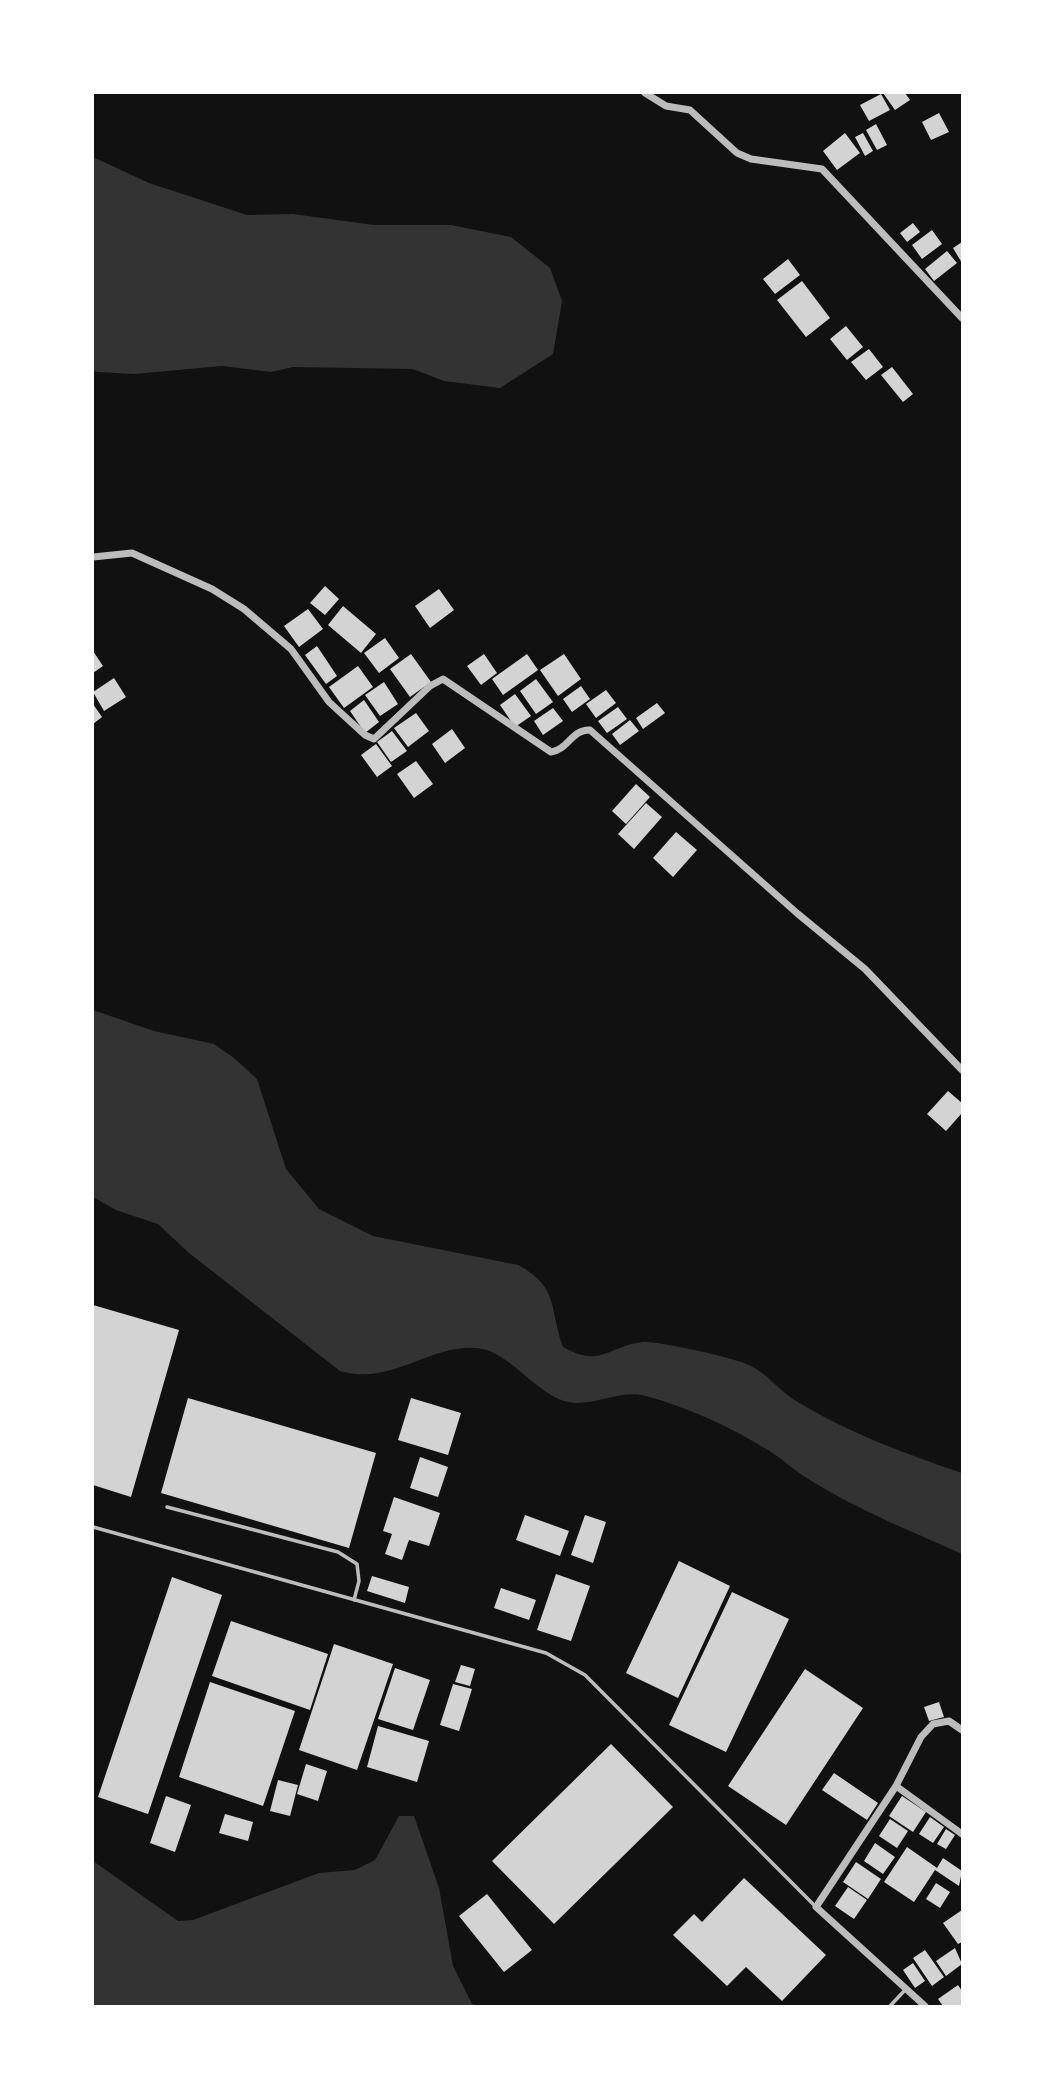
<!DOCTYPE html>
<style>
body{margin:0}
#map{position:relative;width:1055px;height:2099px;overflow:hidden;background:#111;font-family:"Asap Condensed",sans-serif}
canvas{display:block}
.frame{position:absolute;inset:0;border:94px solid #fff;pointer-events:none}
</style>
<div id="map">
<canvas width="1055" height="2099"></canvas>
<div class="frame"></div>
</div>
<script>
const ctx = document.querySelector('canvas').getContext('2d');
ctx.lineJoin = 'round';
function fill(path, color) { ctx.fillStyle = color; ctx.fill(path, 'evenodd'); }
function stroke(path, color, width, dash) { ctx.strokeStyle = color; ctx.lineWidth = width; ctx.lineCap = dash ? 'butt' : 'round'; ctx.setLineDash(dash || []); ctx.stroke(path); }
fill(new Path2D(`
 M93,157L149,183L247,215L293,214L374,225H451L511,237L550,268L562,301L553,354L500,388L444,381L413,369L293,367L271,372L222,366L134,374L97,372L93,370Z
 M93,1010L154,1031L214,1044L234,1058L257,1079L286,1169L319,1209L373,1236L518,1265C559,1287 549,1307 563,1347C602,1369 609,1345 644,1342C658,1341 736,1358 749,1365C766,1372 779,1391 796,1401C847,1432 905,1454 962,1473V1554C912,1531 857,1510 810,1480C796,1472 785,1461 771,1452C733,1428 690,1408 646,1396C621,1389 594,1407 568,1402C539,1396 511,1355 483,1349C432,1340 395,1387 340,1371L189,1253L158,1224L116,1210L93,1197Z
 M399,1816H414L439,1888L453,1966L472,2004L479,2006H93V1861L178,1921L193,1920L319,1873L355,1870L375,1860Z`), '#333');
fill(new Path2D(`
 M883,93H905L910,100L895,110Z
 M881,94L890,110L869,121L860,105Z
 M939,113L949,132L931,140L922,122Z
 M876,124L887,145L877,150L866,130Z
 M845,133L860,153L837,170L823,151Z
 M863,133L873,151L865,156L855,137Z
 M913,223L920,232L907,242L900,233Z
 M932,230L942,244L922,259L912,245Z
 M962,242V263L953,248Z
 M947,251L957,263L934,281L925,269Z
 M788,259L800,275L775,294L763,279Z
 M802,281L830,318L806,337L777,300Z
 M846,326L863,347L847,360L830,339Z
 M869,349L883,367L866,380L851,362Z
 M892,367L913,394L903,402L881,375Z
 M325,586L339,599L325,615L310,603Z
 M439,589L454,610L430,628L415,606Z
 M343,606L376,634L361,653L328,625Z
 M308,609L323,629L299,647L284,626Z
 M385,638L399,658L379,673L364,653Z
 M317,646L337,676L326,684L305,655Z
 M93,651L103,666L93,673Z
 M411,654L431,682L410,697L390,669Z
 M484,654L497,673L481,685L467,666Z
 M527,654L538,670L503,695L492,679Z
 M564,654L581,679L558,696L540,670Z
 M358,666L373,687L344,708L329,687Z
 M114,678L126,697L104,711L93,692Z
 M536,679L553,702L536,714L520,691Z
 M384,682L398,704L380,716L365,695Z
 M581,686L590,699L572,712L563,699Z
 M606,690L616,703L596,718L586,704Z
 M515,694L531,716L515,727L500,705Z
 M364,700L379,722L365,733L350,711Z
 M657,703L665,713L643,729L636,718Z
 M93,704L102,717L93,724Z
 M618,707L627,719L607,733L598,721Z
 M553,708L563,721L543,735L534,721Z
 M416,713L429,731L408,747L394,728Z
 M630,720L639,731L620,745L612,734Z
 M452,729L465,748L445,763L432,744Z
 M392,731L407,751L391,762L377,742Z
 M376,744L392,766L377,777L361,755Z
 M416,761L433,784L414,798L397,774Z
 M636,784L650,797L626,824L612,811Z
 M646,803L662,817L634,849L618,834Z
 M676,832L697,850L673,877L653,858Z
 M948,1091L962,1103V1113L946,1131L927,1114Z
 M93,1305L179,1330L131,1497L93,1485Z
 M188,1398L376,1453L349,1548L161,1493Z
 M411,1398L461,1413L448,1455L398,1440Z
 M420,1457L448,1467L438,1497L410,1488Z
 M394,1497L440,1513L429,1546L409,1540L402,1560L385,1554L392,1534L383,1531Z
 M525,1515L569,1531L560,1556L516,1540Z
 M585,1515L606,1522L593,1563L571,1555Z
 M679,1561L730,1586L678,1698L626,1673Z
 M556,1574L590,1586L571,1641L537,1630Z
 M372,1576L409,1587L405,1603L367,1591Z
 M172,1577L222,1595L148,1814L98,1797Z
 M501,1588L536,1600L529,1620L494,1608Z
 M732,1592L789,1619L726,1752L669,1725Z
 M231,1621L328,1654L310,1710L212,1676Z
 M334,1644L393,1664L357,1770L299,1750Z
 M461,1665L475,1669L470,1686L455,1682Z
 M395,1668L430,1680L413,1730L378,1719Z
 M805,1669L863,1708L786,1825L728,1786Z
 M210,1682L295,1711L263,1806L179,1777Z
 M453,1684L472,1689L459,1731L440,1725Z
 M939,1702L944,1717L929,1721L924,1707Z
 M378,1726L429,1741L417,1782L367,1767Z
 M611,1744L673,1807L554,1924L492,1861Z
 M306,1764L327,1771L318,1801L297,1794Z
 M834,1773L878,1803L867,1820L822,1790Z
 M278,1780L298,1785L290,1816L270,1811Z
 M166,1796L191,1805L175,1852L150,1843Z
 M902,1796L926,1812L913,1832L889,1816Z
 M225,1814L253,1822L248,1841L219,1833Z
 M930,1817L944,1827L933,1843L919,1834Z
 M890,1819L908,1831L897,1848L879,1836Z
 M946,1829L955,1835L946,1849L937,1844Z
 M875,1843L895,1857L883,1874L864,1861Z
 M907,1847L937,1868L943,1858L962,1871L959,1886L935,1870L914,1902L884,1882Z
 M856,1862L881,1879L868,1899L843,1882Z
 M744,1878L826,1955L782,2001L746,1967L727,1986L673,1935L694,1914L702,1922Z
 M936,1883L950,1892L940,1908L926,1899Z
 M848,1887L867,1900L854,1919L835,1906Z
 M487,1894L532,1950L504,1972L459,1916Z
 M962,1910V1942L958,1944L943,1923Z
 M955,1948L962,1964L946,1976L936,1961Z
 M925,1950L944,1977L932,1986L913,1958Z
 M913,1963L925,1981L915,1988L903,1970Z
 M958,1985L962,1991V2006H943L938,1999Z`), '#d3d3d3');
stroke(new Path2D(`
 M167,1507L338,1552L357,1564L359,1581L354,1600
 M93,1527L546,1653L585,1675L815,1906
 M890,2006L906,1989`), '#bcbcbc', 3.5);
stroke(new Path2D(`
 M645,93L666,106L690,110L737,153L751,159L822,169L962,318
 M93,557L132,553L212,589L244,609L291,649L329,702L365,735L374,739L430,686L443,679L551,752C568,750 572,729 590,730L798,914L865,969L962,1070
 M896,1786L962,1834
 M925,2006L816,1907L896,1786L921,1737L933,1724L949,1721L962,1730`), '#bcbcbc', 7);
</script>
